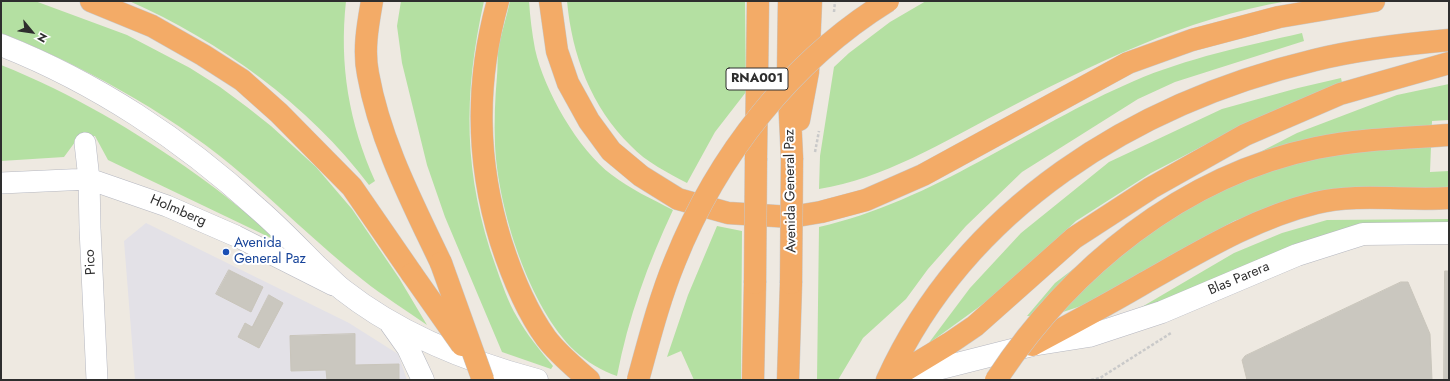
<!DOCTYPE html>
<style>
body{margin:0}
#map{position:relative;width:1450px;height:381px;overflow:hidden;background:#eee9e1;font-family:Jost,sans-serif}
canvas{display:block}
.frame{position:absolute;inset:0;border:2px solid #2e2e2e;pointer-events:none}
.north{position:absolute;left:12px;top:12px;width:40px;height:40px;-webkit-text-stroke:3px #fff;paint-order:stroke;rotate:119deg;font-size:11px;font-weight:700;line-height:16px;text-align:center;color:#2e2e2e}
.north::after{content:'';display:block;margin:auto;width:14px;height:18px;background:#2e2e2e;clip-path:polygon(50% 0,100% 100%,50% 72%,0 100%)}
</style>
<div id="map">
<canvas width="1450" height="381"></canvas>
<div class="frame"></div>
<div class="north">N</div>
</div>
<script>
const ctx = document.querySelector('canvas').getContext('2d');
ctx.lineJoin = 'round';
function fill(path, color) { ctx.fillStyle = color; ctx.fill(path, 'evenodd'); }
function stroke(path, color, width, dash) { ctx.strokeStyle = color; ctx.lineWidth = width; ctx.lineCap = dash ? 'butt' : 'round'; ctx.setLineDash(dash || []); ctx.stroke(path); }
function write(font, color, halo, rows, align = 'center') {
  ctx.font = font + ' Jost,sans-serif'; ctx.lineWidth = 4; ctx.setLineDash([]); ctx.textBaseline = 'middle'; ctx.strokeStyle = halo; ctx.fillStyle = color; for (const [text, x, y, turn = 0] of rows) {
    ctx.save(); ctx.translate(x, y); ctx.rotate((+turn || 0) * Math.PI / 180); ctx.textAlign = isNaN(turn) ? turn : align; if (halo) ctx.strokeText(text, 0, 0); ctx.fillText(text, 0, 0); ctx.restore();
  }
}
fill(new Path2D(`
 M146,223L349,323L398,354L407,380H135L124,241Z`), '#e3e1e7');
fill(new Path2D(`
 M1,1H35L127,35L190,68L220,87L247,107L271,126L316,167L352,209L399,278L427,325C406,310 383,296 363,280C317,244 276,202 231,165C167,112 78,63 1,33Z
 M129,1H346C339,65 349,123 375,181L369,185C309,105 220,41 129,1Z
 M401,1H484C463,95 463,175 496,267C502,284 508,302 517,317C527,335 540,350 553,366L551,369L502,352L445,217L427,165L402,63L397,26Z
 M510,1H529C530,17 532,33 535,49C544,90 578,150 612,175C630,189 652,199 673,210C648,263 628,318 617,376C602,371 587,362 575,351C529,307 498,209 495,145C494,122 495,98 497,76C498,66 497,55 499,45C502,30 507,16 510,1Z
 M567,1H745L746,92L715,132L687,183C668,173 646,162 631,146C591,107 572,55 567,1Z
 M926,1H1288C1185,18 1091,65 999,113C943,142 883,179 819,189L820,156L834,67L849,53L890,22Z
 M1302,33L1304,41L1175,82L1138,99L1022,172L966,226L928,269L906,299L863,338L838,380H817L819,227C934,201 1027,127 1134,81C1187,58 1246,46 1302,33Z
 M1,65C71,93 136,131 197,175C224,194 248,215 274,235L273,239L108,160L95,136L78,138L64,157L1,161Z
 M1341,78L1343,87L1251,121L1151,173L1076,221L1001,291L928,344L970,288L1021,233L1109,162L1222,109L1298,88Z
 M1449,84V120L1432,121L1430,172L1449,171V191L1314,194L1234,221L1087,304L1051,316H1027L1055,283L1157,205L1297,133L1397,95Z
 M1449,219V229L1355,230L1150,307L1140,308L1234,253L1282,233L1327,220Z
 M717,226L742,231L741,380H694L681,351L667,357L688,295Z`), '#b4e0a2');
const building = new Path2D(`
 M229,270L263,287L251,312L216,294Z
 M1445,271H1449V380H1444Z
 M1401,282H1408L1430,334L1432,380H1247L1242,360L1245,356Z
 M269,295L283,303L259,348L238,337L245,323L252,327Z
 M355,334V365L399,364V380H327L326,370L291,371L290,336Z`);
fill(building, '#cac7bf');
stroke(building, '#c9c5bb', 1);
const street = new Path2D(`
 M85,143L89,179L90,228L97,380
 M1,183L89,179L167,206L236,236L333,285`);
const secondary = new Path2D(`
 M1,45C95,82 183,140 257,208C278,226 297,246 317,266C326,274 334,283 343,290C399,334 469,362 537,380
 M391,324L408,348L423,380
 M894,380L1032,345L1089,336L1162,312L1297,255L1363,234L1449,233`);
const highway = new Path2D(`
 M91,1L152,26L203,55L242,80L279,113L352,187L412,274
 M372,1C368,24 363,50 368,74C380,141 412,202 441,263
 M498,1C475,83 476,161 501,242C512,276 525,309 546,338C558,354 574,367 589,380
 M550,1L557,51L568,83L589,121L611,151L641,176L678,199L728,213L791,217L821,212L866,200L923,175L1128,63L1192,40L1279,17L1374,1
 M789,1L788,74L792,158
 M799,120L808,72L811,1
 M756,158L758,1
 M1032,345C1071,324 1109,304 1146,282C1201,251 1255,218 1316,203C1357,193 1406,201 1449,198
 M753,380L755,283
 M788,380L791,283
 M887,380C966,207 1135,103 1315,60C1359,49 1404,44 1449,40
 M889,380L950,343L975,326L1074,238L1151,188L1245,135L1340,94L1449,63`);
stroke(street, '#b5b7c0', 22);
stroke(secondary, '#b5b7c0', 23);
stroke(highway, '#c9c9c9', 23);
stroke(new Path2D(`
 M834,12L835,1
 M815,152L819,131
 M1091,380L1100,378L1171,333`), '#c9c9c9', 2.5, [3, 2]);
stroke(street, '#fff', 21);
stroke(secondary, '#fff', 22);
stroke(highway, '#f3ab67', 22);
const highwayBridge = new Path2D(`
 M441,263L483,380
 M412,274L462,345
 M755,283L756,158
 M791,283L792,158
 M638,380C649,340 659,300 675,261C717,156 791,61 888,1
 M996,380C1070,268 1182,176 1316,148C1359,139 1405,138 1449,135`);
stroke(highwayBridge, '#c9c9c9', 23, []);
stroke(highwayBridge, '#f3ab67', 22);
for (const [x, y, r, color] of [
 [226,252,4,"#1a4fb4"]
]) { const dot = new Path2D(); dot.arc(x, y, r, 0, 2 * Math.PI); ctx.fillStyle = color; ctx.fill(dot); stroke(dot, '#fff', 1.5); }
for (const [x, y, w] of [
 [757,79,62]
]) { const box = new Path2D(); box.roundRect(x - w / 2, y - 11, w, 22, 3); ctx.fillStyle = '#fff'; ctx.fill(box); stroke(box, '#2e2e2e', 1); }
write('bold 13px', '#2e2e2e', null, [
 ["RNA001",757,79]
]);
write('14px', '#2e2e2e', '#fff', [
 ["Avenida General Paz",791,191,-91],
 ["Holmberg",178,211,23],
 ["Pico",91,262,-93],
 ["Blas Parera",1239,279,-23]
]);
write('14px', '#164399', '#fff', [
 ["Avenida",234,244],
 ["General Paz",234,260]
], 'left');
</script>
